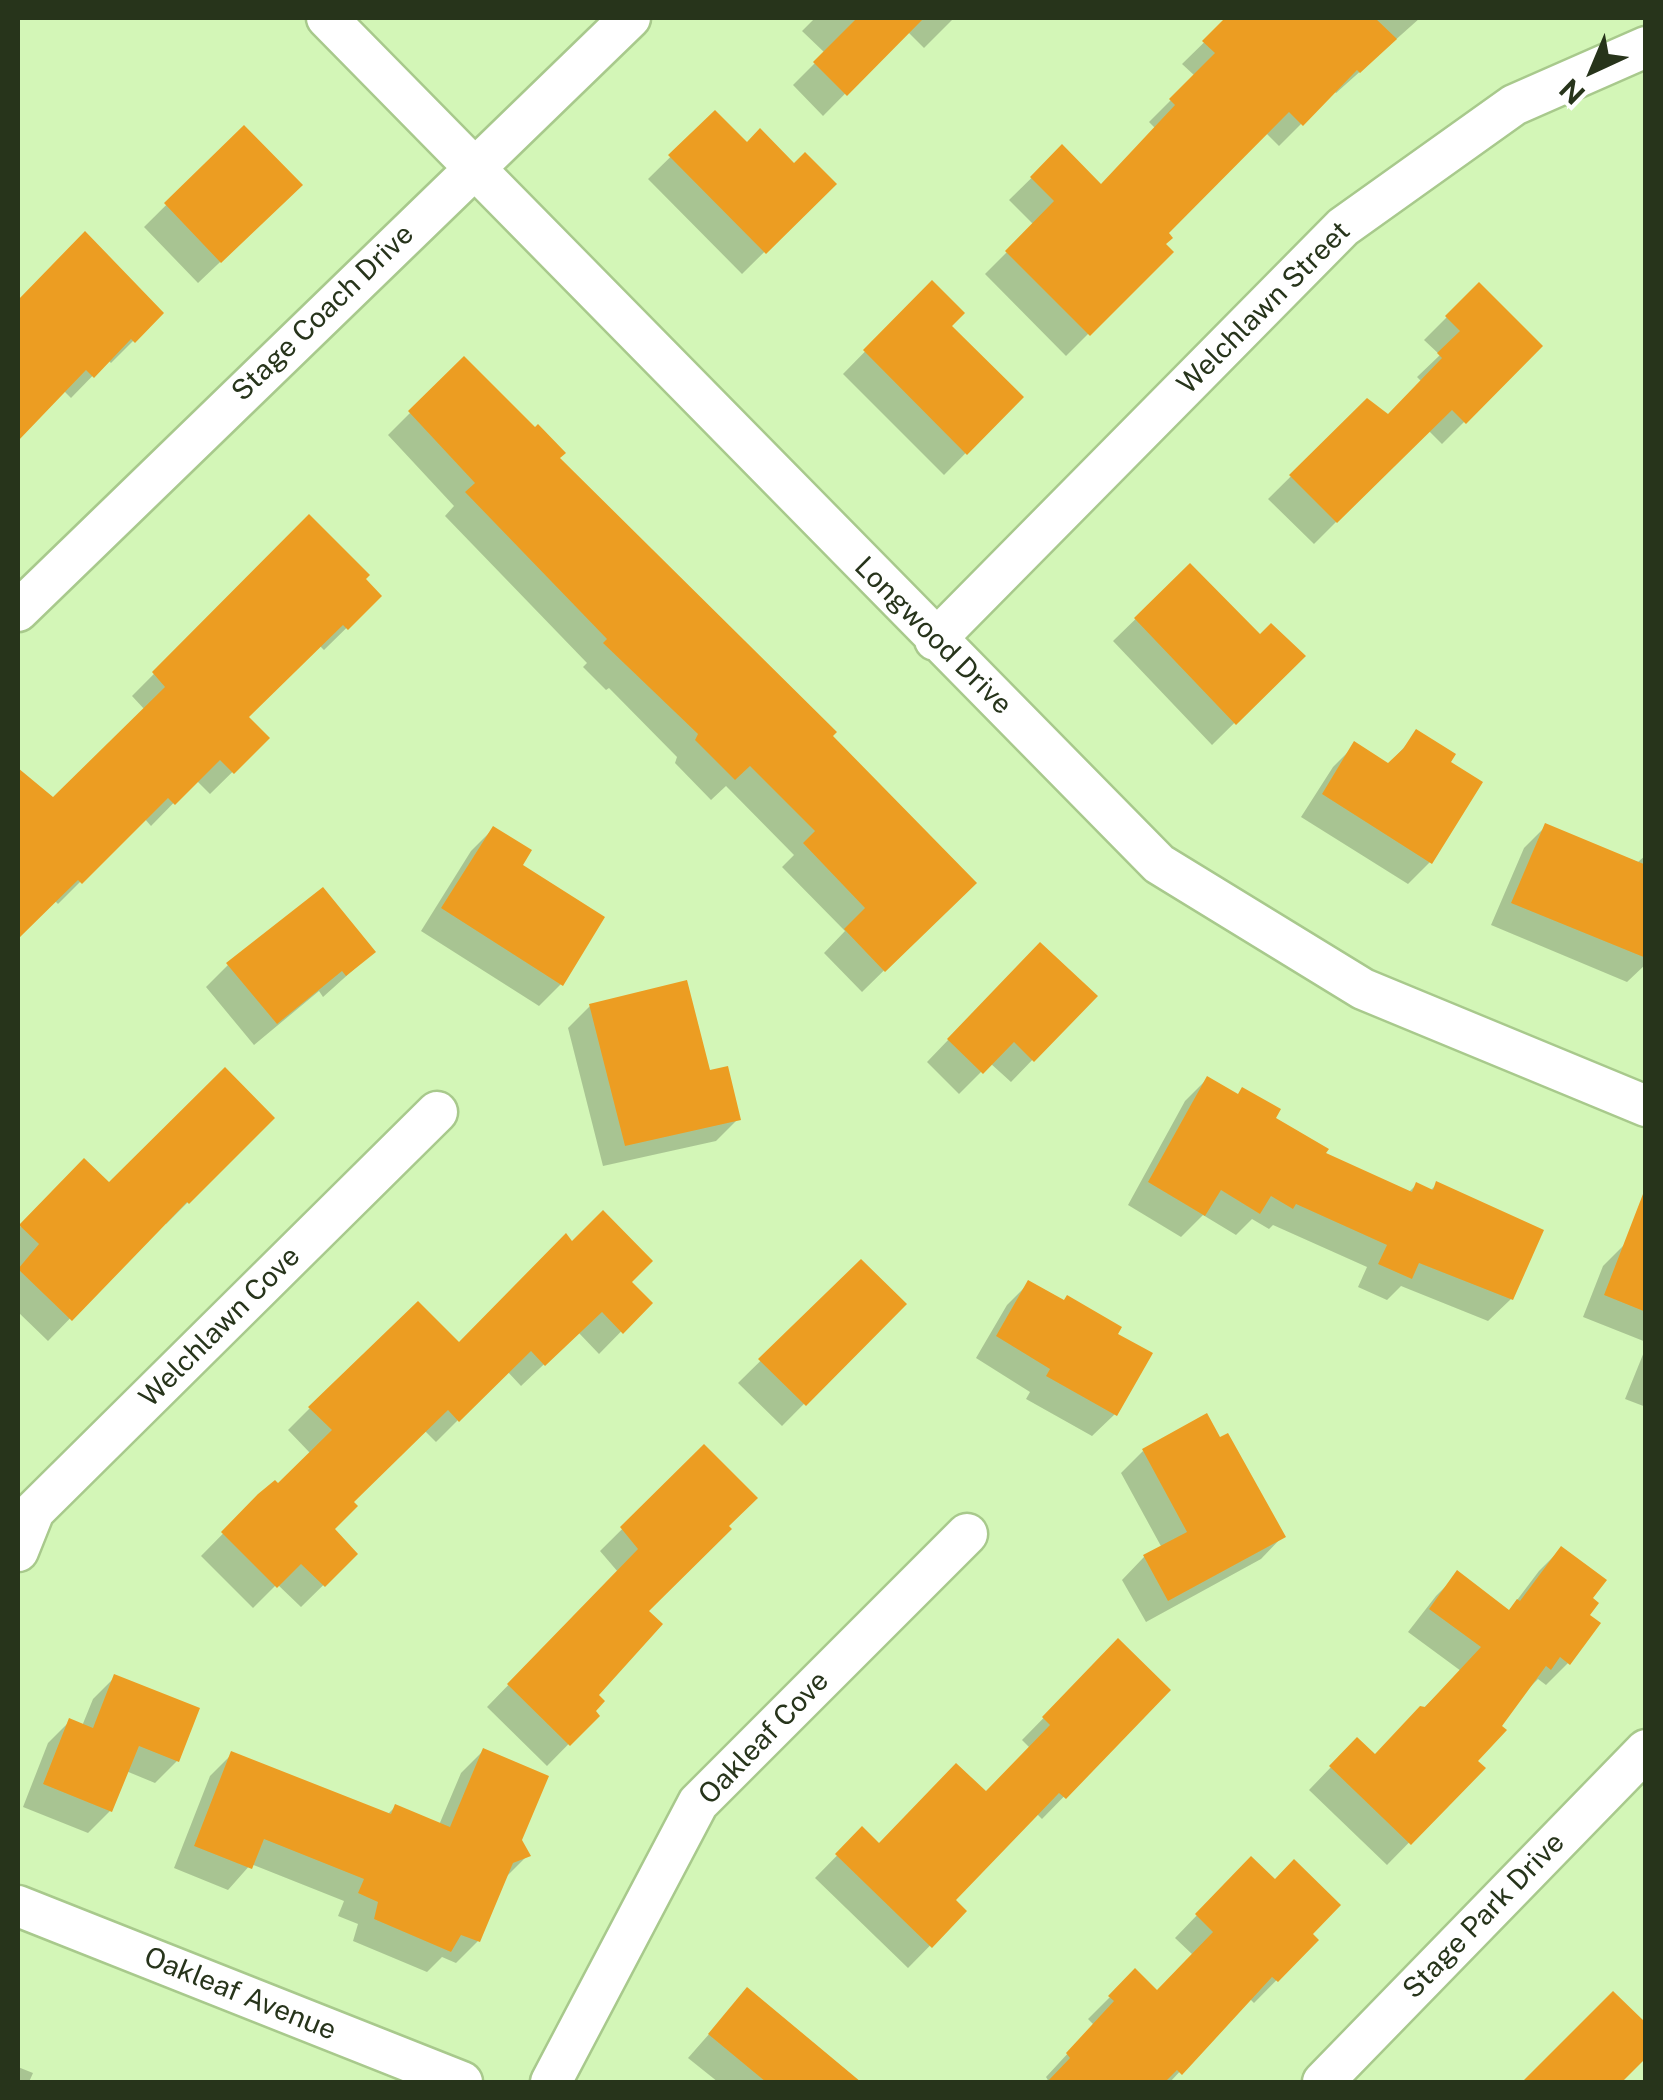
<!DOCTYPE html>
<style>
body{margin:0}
#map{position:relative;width:1663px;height:2100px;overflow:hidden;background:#d3f6b7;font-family:"Public Sans",sans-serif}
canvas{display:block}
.frame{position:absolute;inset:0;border:20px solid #27341b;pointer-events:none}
.north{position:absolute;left:1543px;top:20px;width:100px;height:100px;-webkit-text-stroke:8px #fff;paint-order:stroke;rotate:224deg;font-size:28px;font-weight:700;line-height:40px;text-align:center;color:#27341b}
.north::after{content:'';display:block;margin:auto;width:35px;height:45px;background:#27341b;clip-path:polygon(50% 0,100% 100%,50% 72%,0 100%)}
</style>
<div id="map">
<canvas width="1663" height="2100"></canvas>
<div class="frame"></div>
<div class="north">N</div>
</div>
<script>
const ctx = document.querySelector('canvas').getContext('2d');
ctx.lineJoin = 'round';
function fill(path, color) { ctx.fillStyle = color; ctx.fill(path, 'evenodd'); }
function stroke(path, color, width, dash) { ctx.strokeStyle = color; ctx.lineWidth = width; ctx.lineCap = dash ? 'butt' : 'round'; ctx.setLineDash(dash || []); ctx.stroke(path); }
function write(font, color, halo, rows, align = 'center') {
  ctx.font = font + ' "Public Sans",sans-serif'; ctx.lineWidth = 9; ctx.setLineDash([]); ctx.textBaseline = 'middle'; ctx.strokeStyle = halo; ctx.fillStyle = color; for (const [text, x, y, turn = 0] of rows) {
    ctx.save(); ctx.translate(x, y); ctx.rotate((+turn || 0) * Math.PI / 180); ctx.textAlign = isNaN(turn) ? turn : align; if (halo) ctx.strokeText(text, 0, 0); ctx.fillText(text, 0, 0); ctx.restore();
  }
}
fill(new Path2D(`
 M815,18H954L924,48L907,31L823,116L793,85L825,53L802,31Z
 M1229,18H1249L1274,42L1301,18H1420L1336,93L1334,91L1279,146L1265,132L1165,233L1163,244L1170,252L1066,356L985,274L1034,225L1009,200L1062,148L1101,186L1155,128L1149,122L1195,76L1182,64Z
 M715,113L746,145L833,184L742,274L648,179Z
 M244,128L278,207L198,283L144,227Z
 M85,234L161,313L111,363L108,360L71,398L63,390L18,437V303Z
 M932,283L949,327L1021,397L944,475L843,374Z
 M1479,285L1540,346L1442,444L1428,430L1314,544L1268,499L1367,401L1388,417L1422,382L1417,377L1440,355L1424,340Z
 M464,359L557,458L973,883L862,992L824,953L845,931L782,867L794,855L726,786L711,800L675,763L677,757L609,688L606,690L583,667L587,663L445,516L454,506L388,435Z
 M309,518L379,596L324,650L319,645L246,717L267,738L210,794L196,780L151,826L144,818L58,904L54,900L18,936V801L33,786L53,801L145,710L132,696Z
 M1190,566L1260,638L1302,656L1212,745L1113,641Z
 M1417,733L1448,763L1430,862L1408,884L1301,817L1333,767L1355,745L1388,765Z
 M1546,826L1638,862L1646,855V964L1627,982L1491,925L1524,848Z
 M493,829L561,984L539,1006L421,931L471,851Z
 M322,890L373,952L323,997L319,991L254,1045L206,987L228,965Z
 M1018,967L1094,996L1011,1082L990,1063L959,1094L927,1062Z
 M590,1006L738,1119L716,1141L603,1166L568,1028Z
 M1207,1079L1323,1154L1408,1193L1416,1185L1430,1191L1437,1184L1511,1299L1488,1321L1401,1286L1387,1300L1358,1287L1367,1267L1273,1225L1269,1229L1252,1219L1236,1235L1203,1215L1181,1237L1128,1205L1185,1101Z
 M272,1118L166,1224L164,1222L48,1341L18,1312V1229L84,1161L109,1185Z
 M1625,1244L1646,1252V1342L1583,1317L1603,1266Z
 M861,1262L903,1304L782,1426L738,1383Z
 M628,1282L649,1303L599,1354L578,1332L521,1386L507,1371L436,1442L424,1430L351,1502L331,1529L355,1554L301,1607L277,1584L253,1608L201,1556L260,1496L278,1487L311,1454L288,1430L310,1408L459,1345Z
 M1029,1283L1115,1335V1414L1092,1436L1026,1399L1030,1392L976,1358L1007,1305Z
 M1646,1347V1407L1625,1399Z
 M704,1448L646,1611L596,1695L593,1710L597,1715L547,1766L487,1707L618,1572L600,1551Z
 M1143,1451L1283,1536L1261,1559L1146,1622L1122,1580L1144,1557L1162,1548L1121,1473Z
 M1561,1549L1590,1599L1568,1663L1546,1685L1538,1679L1527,1690L1475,1761L1482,1768L1387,1865L1309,1790L1357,1740L1374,1757L1461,1671L1408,1632L1436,1596L1458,1574L1508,1612L1539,1571Z
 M1118,1642L1168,1690L1042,1819L1036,1813L952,1900L964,1911L908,1968L815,1878L862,1830L878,1846L985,1794L1030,1748L1022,1740Z
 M115,1677L177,1761L155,1783L126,1771L110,1811L88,1833L23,1807L48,1743L70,1721L82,1726L93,1699Z
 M483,1751L528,1855L506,1877L478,1941L456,1963L442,1957L427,1972L353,1941L358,1924L338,1916L344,1901L251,1864L228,1890L174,1868L210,1776L232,1754L387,1815L395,1807L439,1825L461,1773Z
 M1251,1859L1316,1940L1254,2003L1249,1998L1170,2082H1049L1046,2077L1094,2025L1088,2019L1135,1972L1157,1993L1193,1955L1175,1938Z
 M747,1991L857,2082H718L688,2058Z
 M18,2067L33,2073L29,2082H18Z`), '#0003');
fill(new Path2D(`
 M857,18H924L847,96L813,62Z
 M1225,18H1375L1397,39L1360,73L1357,70L1303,126L1289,112L1169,233L1173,238L1166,244L1174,252L1090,336L1005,251L1054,201L1030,177L1062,144L1101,184L1175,105L1169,99L1215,53L1202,41Z
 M715,110L747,142L760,128L794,163L805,152L837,184L766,254L668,155Z
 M244,125L303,185L221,263L164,203Z
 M85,231L164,313L135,343L131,339L94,378L86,370L18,441V300Z
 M932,280L965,313L952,326L1024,397L967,455L863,350Z
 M1479,282L1543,346L1466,424L1452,410L1337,523L1289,475L1367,398L1388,414L1442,358L1437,353L1460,331L1445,316Z
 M464,356L535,427L538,424L566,453L560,458L837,732L833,736L977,883L885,972L844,929L865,908L803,843L815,831L750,766L735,780L695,740L698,734L603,643L607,639L465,492L475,483L408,411Z
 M309,514L370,575L366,579L382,596L348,630L343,625L249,717L270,738L234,774L220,760L175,805L168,798L82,884L78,880L18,939V768L53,797L165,687L152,672Z
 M1190,563L1260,634L1271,623L1306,656L1236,725L1134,618Z
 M1416,729L1456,754L1451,762L1483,782L1432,864L1322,794L1354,741L1388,763L1403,749Z
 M1545,823L1646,865V958L1511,903Z
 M493,826L532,850L523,865L605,917L563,986L441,908Z
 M323,887L376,952L346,976L342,971L277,1024L226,963Z
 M1040,942L1098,996L1034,1062L1014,1042L983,1074L947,1039Z
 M687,980L710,1070L728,1066L741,1120L625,1146L589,1004Z
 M225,1067L275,1118L189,1204L187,1202L72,1321L18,1269L39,1244L19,1225L84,1158L109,1182Z
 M1207,1076L1238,1094L1242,1087L1281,1109L1276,1118L1329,1149L1326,1153L1412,1192L1416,1182L1433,1190L1436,1181L1544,1230L1513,1300L1419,1263L1412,1279L1378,1264L1387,1245L1296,1204L1293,1209L1271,1196L1260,1214L1221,1190L1205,1216L1148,1182Z
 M1643,1194L1646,1195V1312L1604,1295Z
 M603,1210L653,1261L632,1282L653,1303L623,1334L602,1312L545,1366L531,1351L459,1422L448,1410L354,1502L358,1506L335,1529L358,1554L325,1587L301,1564L277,1588L221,1532L258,1494L275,1480L278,1483L332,1430L308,1407L418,1301L459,1342L566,1233L572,1241Z
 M861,1259L907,1304L806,1406L758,1359Z
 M1028,1280L1064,1300L1067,1295L1122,1327L1118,1334L1153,1353L1117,1416L1046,1376L1050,1369L996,1336Z
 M1207,1413L1220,1437L1228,1433L1286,1537L1168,1601L1143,1555L1187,1532L1142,1449Z
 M704,1444L758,1498L729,1526L732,1529L649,1611L663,1624L599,1695L605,1701L596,1711L600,1716L570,1746L507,1684L638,1549L620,1527Z
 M1561,1546L1607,1580L1593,1598L1599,1603L1590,1615L1601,1623L1570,1665L1560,1657L1551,1670L1546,1666L1502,1726L1507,1730L1478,1761L1486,1768L1411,1845L1329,1766L1357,1737L1375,1754L1420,1706L1425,1707L1481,1647L1429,1609L1457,1570L1509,1610L1517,1599L1520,1601Z
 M1118,1638L1171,1690L1066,1799L1059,1793L956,1900L967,1911L932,1948L835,1854L862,1826L879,1843L956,1763L986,1791L1050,1725L1042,1717Z
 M114,1674L200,1708L179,1762L139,1746L112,1812L43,1784L69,1718L93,1728Z
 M483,1748L549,1776L522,1840L531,1856L513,1863L480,1942L461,1935L451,1952L374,1919L378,1902L358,1893L364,1879L264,1839L252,1869L194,1846L231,1751L391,1814L395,1804L450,1827Z
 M1251,1856L1275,1879L1294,1859L1341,1905L1313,1934L1319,1940L1278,1982L1272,1977L1182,2075L1177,2070L1165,2082H1047L1070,2058L1066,2053L1114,2001L1108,1996L1135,1968L1157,1990L1213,1932L1195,1914Z
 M747,1987L861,2082H766L708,2034Z
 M1613,1991L1646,2023V2058L1622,2082H1522Z`), '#ec9d22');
const minor = new Path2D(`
 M327,18L1159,864L1363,989L1646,1106
 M18,611L630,18
 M935,640L1343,227L1514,105L1646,47
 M18,1551L34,1511L437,1112
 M18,1906L462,2082
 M551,2082L698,1803L967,1534
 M1323,2082L1646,1750`);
stroke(minor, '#a8c98c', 45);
stroke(minor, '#fff', 40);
write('28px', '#27341b', '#fff', [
 ["Welchlawn Street",1264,308,-45],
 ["Stage Coach Drive",323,313,-44],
 ["Longwood Drive",933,636,45],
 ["Welchlawn Cove",220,1327,-45],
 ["Oakleaf Cove",764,1738,-46],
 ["Stage Park Drive",1484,1916,-46],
 ["Oakleaf Avenue",240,1994,22]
]);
</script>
